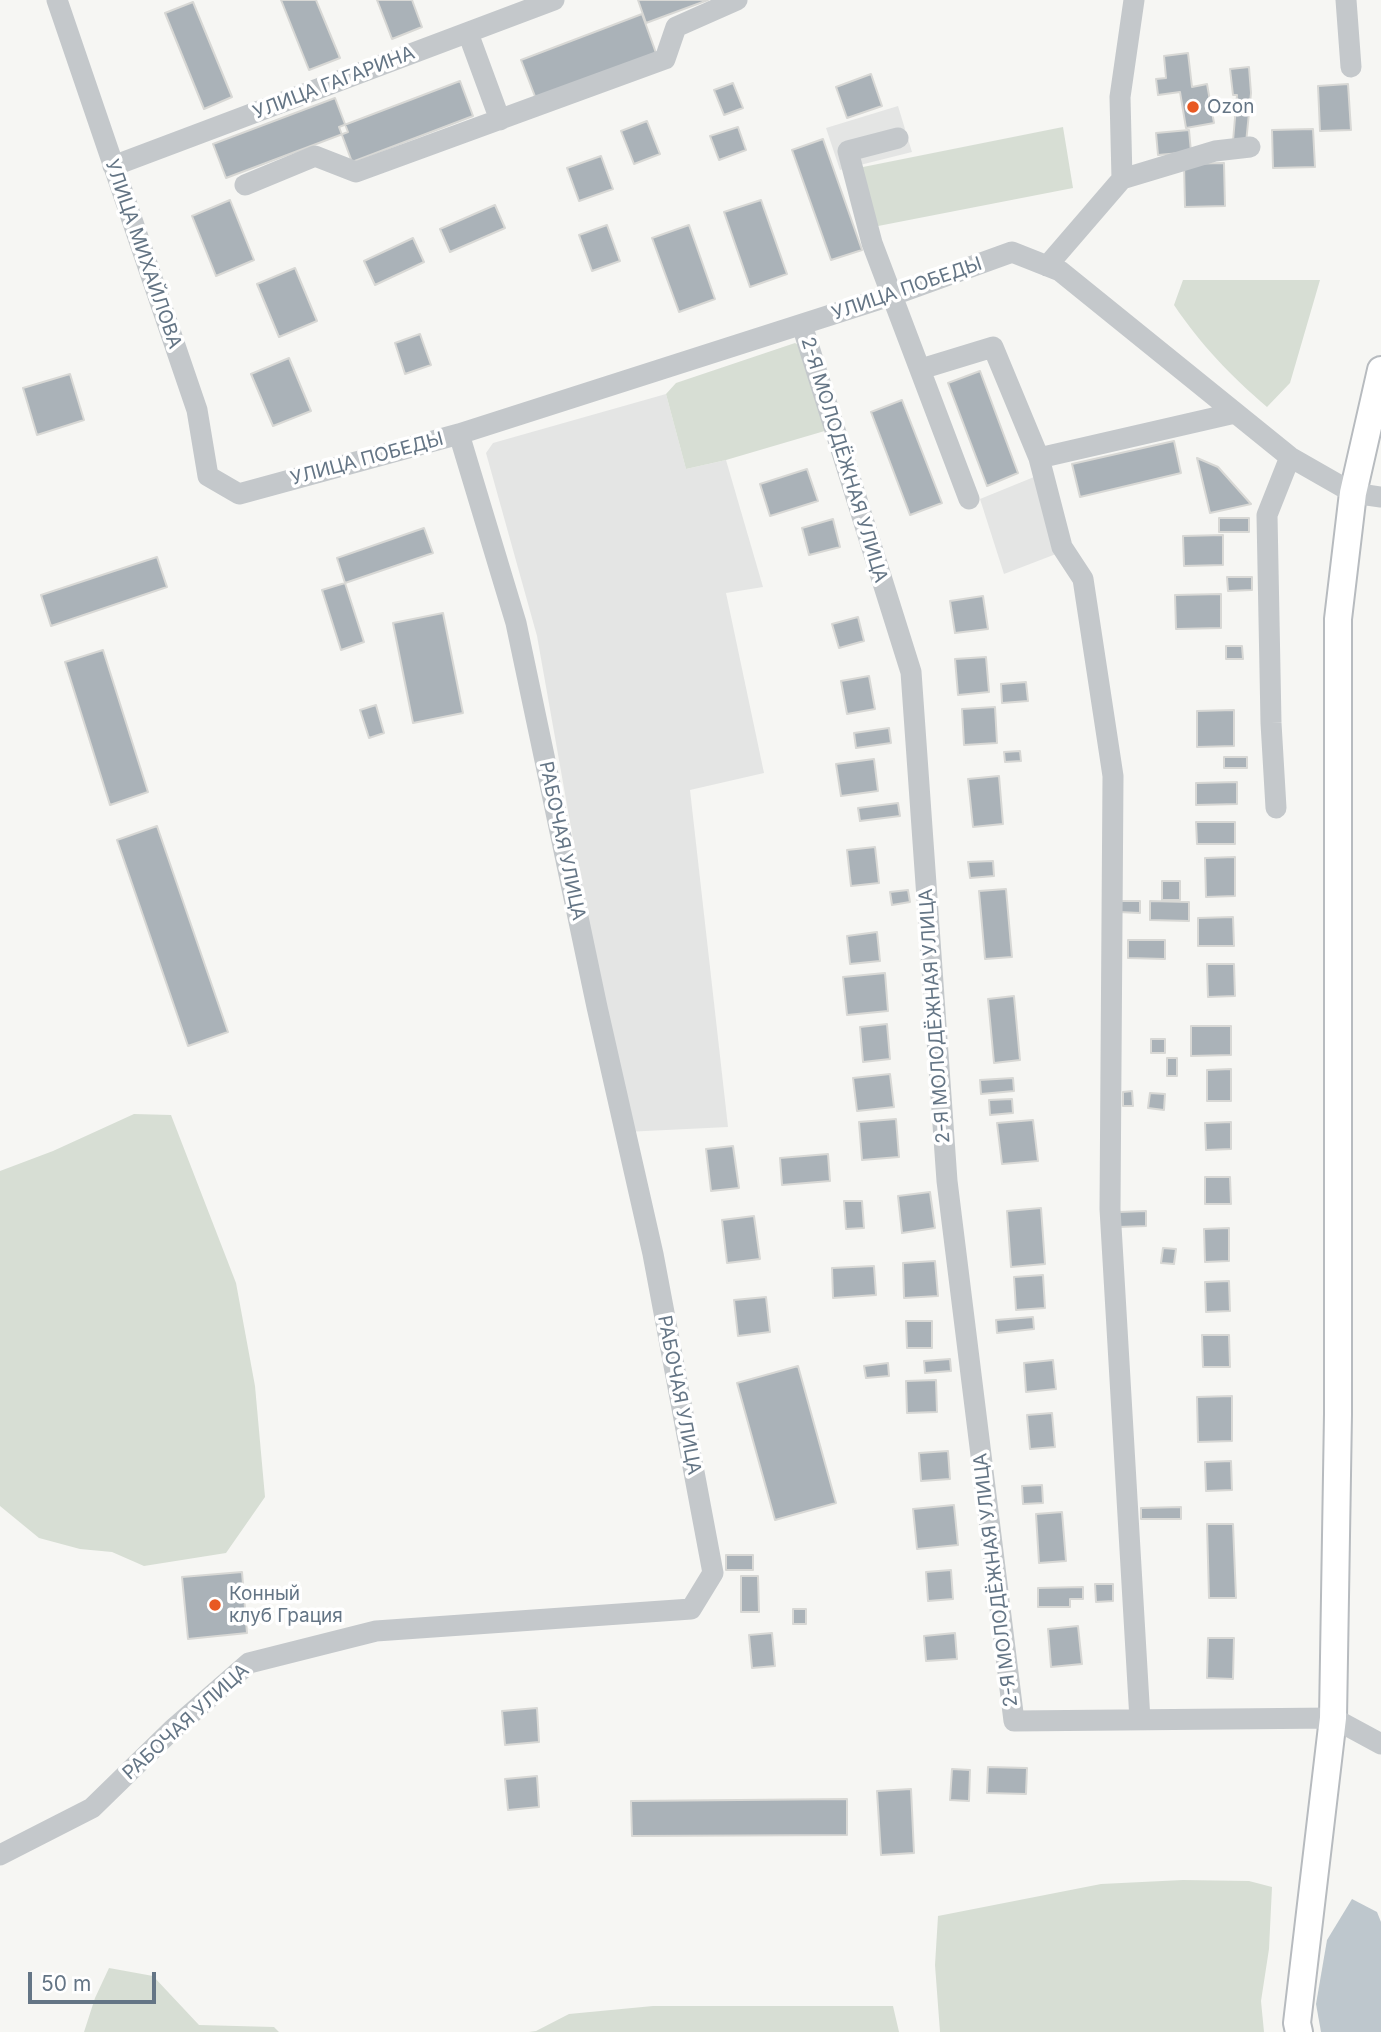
<!DOCTYPE html>
<meta charset="utf-8">
<style>
body{margin:0}
#map{position:relative;width:1381px;height:2032px;overflow:hidden;background:#f6f6f3;font-family:Inter,sans-serif}
canvas{display:block}
.scale{position:absolute;left:28px;top:1972px;width:128px;height:32px;box-sizing:border-box;border:4px solid #647585;border-top:0;padding-left:9px;font-size:21px;line-height:24px;white-space:nowrap;color:#647585;-webkit-text-stroke:5px #fff;paint-order:stroke}
</style>
<div id="map">
<canvas width="1381" height="2032"></canvas>
<div class="scale">50 m</div>
</div>
<script>
const ctx = document.querySelector('canvas').getContext('2d');
ctx.lineJoin = 'round';
function fill(path, color) { ctx.fillStyle = color; ctx.fill(path, 'evenodd'); }
function stroke(path, color, width, dash) { ctx.strokeStyle = color; ctx.lineWidth = width; ctx.lineCap = dash ? 'butt' : 'round'; ctx.setLineDash(dash || []); ctx.stroke(path); }
function write(font, color, halo, rows, align = 'center') {
  ctx.font = font + ' Inter,sans-serif'; ctx.lineWidth = 7; ctx.setLineDash([]); ctx.textBaseline = 'middle'; ctx.strokeStyle = halo; ctx.fillStyle = color; for (const [text, x, y, turn = 0] of rows) {
    ctx.save(); ctx.translate(x, y); ctx.rotate((+turn || 0) * Math.PI / 180); ctx.textAlign = isNaN(turn) ? turn : align; if (halo) ctx.strokeText(text, 0, 0); ctx.fillText(text, 0, 0); ctx.restore();
  }
}
fill(new Path2D(`
 M898,106L912,152L840,170L826,128Z
 M666,394L686,469L726,460L763,587L726,593L764,773L690,790L728,1127L625,1132L537,636L486,453L493,443Z
 M1034,477L1056,554L1004,574L980,499Z`), '#e4e5e4');
fill(new Path2D(`
 M1063,127L1073,188L873,227L858,168Z
 M1183,280H1320L1290,383L1267,407C1230,375 1201,345 1174,305Z
 M795,343L803,348L828,430L726,460L686,469L666,394L676,383Z
 M134,1114L171,1115L236,1283L255,1386L265,1497L226,1553L144,1566L112,1552L80,1549L39,1538L0,1506V1171L53,1151Z
 M1183,1880L1249,1881L1272,1887L1269,1949L1261,2001L1264,2032H940L935,1965L938,1916L1101,1884Z
 M109,1968L153,1976L199,2025L274,2027L279,2032H84L95,1998Z
 M653,2006H893L899,2032H529L536,2031L569,2014Z`), '#d7ded4');
fill(new Path2D(`
 M1352,1899L1377,1912L1381,1922V2032H1321L1316,2004L1327,1940Z`), '#bec7cd');
const building = new Path2D(`
 M281,0H316L340,58L309,70Z
 M377,0H412L422,27L392,39Z
 M638,0H708L646,23Z
 M193,2L232,97L204,109L165,13Z
 M642,14L656,53L536,99L521,60Z
 M1188,53L1192,87L1207,84L1214,123L1186,128L1180,92L1158,95L1156,79L1166,78L1164,56Z
 M1249,67L1251,93L1246,143L1233,141L1237,95H1233L1230,69Z
 M871,74L882,106L847,118L836,87Z
 M460,81L473,116L352,162L339,127Z
 M733,83L743,108L724,115L714,90Z
 M1348,84L1351,130L1320,131L1318,86Z
 M335,98L348,132L226,178L213,144Z
 M647,121L660,154L634,164L621,131Z
 M738,127L746,150L719,160L710,136Z
 M1313,129L1315,167L1273,168L1272,130Z
 M1189,130L1191,152L1158,155L1156,133Z
 M823,139L862,250L831,260L792,150Z
 M601,156L613,189L579,201L567,168Z
 M1224,163L1225,206L1185,207L1184,164Z
 M230,200L254,260L216,276L192,216Z
 M761,200L787,274L750,287L724,212Z
 M495,205L505,228L450,252L440,229Z
 M607,225L620,261L592,271L579,235Z
 M689,225L715,299L679,312L652,238Z
 M413,238L424,262L375,285L364,261Z
 M295,268L317,321L279,337L257,284Z
 M420,334L431,365L405,374L395,343Z
 M289,358L311,411L273,426L251,374Z
 M980,371L1018,473L987,486L948,383Z
 M70,374L84,420L37,435L23,388Z
 M902,400L942,503L910,515L871,412Z
 M1174,441L1181,473L1080,497L1072,464Z
 M1197,458L1218,467L1251,504L1210,513Z
 M807,469L818,501L770,516L760,484Z
 M1219,518H1249V532H1219Z
 M833,519L840,547L809,555L802,528Z
 M424,528L433,553L345,583L337,558Z
 M1223,535V565L1184,566L1183,536Z
 M157,557L167,587L51,626L41,595Z
 M1227,577H1252V590L1228,591Z
 M345,583L364,642L341,650L322,590Z
 M1221,594V628L1176,629L1175,595Z
 M983,596L988,629L955,633L950,601Z
 M443,613L463,713L413,723L393,623Z
 M858,617L864,641L839,648L832,624Z
 M1226,646H1242L1243,659H1226Z
 M103,650L148,792L110,805L65,662Z
 M986,657L989,692L958,695L955,659Z
 M869,676L875,709L847,714L841,681Z
 M1026,682L1028,701L1002,703L1001,684Z
 M376,705L384,733L369,738L360,710Z
 M995,707L997,743L964,745L962,709Z
 M1234,710V746L1197,747V711Z
 M889,728L891,743L856,748L854,733Z
 M1020,751L1021,761L1005,762L1004,752Z
 M1224,757H1247V768H1224Z
 M874,759L878,791L841,796L836,764Z
 M999,776L1003,824L973,827L968,779Z
 M1237,782V804L1196,805V783Z
 M898,803L900,816L860,821L858,808Z
 M1196,822H1235V844H1197Z
 M157,826L228,1032L188,1046L117,840Z
 M875,847L879,883L851,886L847,850Z
 M1235,857V896L1206,897L1205,858Z
 M993,861L994,876L970,878L968,862Z
 M1162,881H1180V900H1162Z
 M1006,889L1012,957L985,959L979,891Z
 M908,890L910,902L892,905L890,892Z
 M1118,901H1140V913L1118,912Z
 M1150,901L1189,902V921L1150,920Z
 M1233,917L1234,946H1198V918Z
 M877,932L880,961L850,964L847,936Z
 M1128,940H1165V959L1128,958Z
 M1207,964H1234L1235,996L1208,997Z
 M885,973L888,1011L847,1015L843,977Z
 M1014,996L1020,1060L994,1063L988,999Z
 M887,1024L890,1059L863,1062L860,1027Z
 M1191,1026H1231V1055L1191,1056Z
 M1151,1039H1165V1053H1151Z
 M1167,1058H1177V1076H1167Z
 M1231,1069V1101H1207V1070Z
 M890,1074L894,1107L857,1111L853,1078Z
 M1013,1078L1014,1091L981,1094L980,1080Z
 M1132,1091L1133,1106H1123V1092Z
 M1150,1093L1165,1094L1164,1110L1148,1108Z
 M1012,1099L1013,1113L990,1115L989,1100Z
 M896,1119L899,1157L862,1160L859,1122Z
 M1033,1120L1038,1161L1002,1164L997,1123Z
 M1231,1122V1149L1206,1150L1205,1123Z
 M733,1146L739,1188L711,1191L706,1149Z
 M828,1154L830,1181L782,1185L780,1158Z
 M1205,1177H1230L1231,1204H1205Z
 M930,1192L935,1228L902,1233L898,1196Z
 M844,1201H862L864,1228L846,1229Z
 M1041,1208L1045,1264L1011,1267L1007,1211Z
 M1146,1211V1226L1119,1227V1212Z
 M754,1216L760,1259L727,1263L722,1220Z
 M1229,1228V1261L1205,1262L1204,1229Z
 M1163,1248L1176,1249L1174,1264L1161,1263Z
 M935,1261L938,1296L904,1298L903,1263Z
 M874,1266L876,1295L833,1298L832,1268Z
 M1043,1275L1045,1308L1016,1310L1014,1277Z
 M1229,1281L1230,1311L1206,1312L1205,1282Z
 M766,1297L770,1332L738,1336L734,1300Z
 M1033,1317L1034,1329L997,1333L996,1320Z
 M906,1321H932V1348H907Z
 M1202,1335H1229L1230,1367H1203Z
 M950,1359L951,1371L925,1373L924,1361Z
 M1053,1360L1056,1389L1026,1392L1024,1363Z
 M888,1363L889,1376L866,1378L864,1366Z
 M798,1366L836,1503L775,1520L737,1383Z
 M936,1380L937,1412L907,1413L906,1381Z
 M1232,1396V1441L1198,1442L1197,1397Z
 M1052,1413L1055,1447L1030,1449L1027,1415Z
 M948,1451L950,1479L921,1481L919,1453Z
 M1231,1461L1232,1490L1206,1491L1205,1462Z
 M1042,1485L1043,1503L1023,1504L1022,1486Z
 M954,1505L958,1545L917,1549L913,1509Z
 M1181,1507V1519H1141V1508Z
 M1062,1512L1066,1561L1039,1563L1036,1514Z
 M1207,1524H1233L1236,1598H1209Z
 M726,1555H753V1570H726Z
 M951,1570L953,1599L928,1601L926,1572Z
 M242,1572L247,1633L188,1639L182,1577Z
 M741,1576H758L759,1612H741Z
 M1095,1584H1113V1601L1096,1602Z
 M1083,1587V1599H1070V1607H1038V1588Z
 M793,1609H806V1624H793Z
 M1078,1626L1082,1664L1051,1667L1048,1629Z
 M772,1633L775,1666L752,1668L749,1635Z
 M955,1633L957,1659L926,1661L924,1636Z
 M1208,1638H1234L1233,1679L1207,1678Z
 M537,1708L539,1742L505,1745L502,1711Z
 M988,1767L1027,1768L1026,1794L987,1793Z
 M952,1769L970,1770L969,1801L950,1800Z
 M537,1776L539,1807L508,1810L505,1779Z
 M911,1789L914,1853L881,1855L877,1791Z
 M847,1799V1835L632,1836L631,1801Z`);
fill(building, '#aab2b8');
stroke(building, '#d8d8d5', 2);
const major = new Path2D(`
 M1299,2032L1297,2023L1333,1718L1338,1414V619L1353,493L1381,370`);
stroke(major, '#b7bbbf', 30);
stroke(new Path2D(`
 M57,0L197,410L208,476L239,494L459,434L893,295L1012,252L1060,271L1290,457L1353,493L1381,497
 M1346,0L1351,67
 M468,33L500,120
 M898,138L848,151L872,243L969,499
 M113,166L554,0
 M1122,179L1215,151L1250,147
 M245,185L315,156L356,172L665,59L676,27L737,0
 M1047,266L1122,179L1120,97L1134,0
 M802,325L911,672L947,1181L1014,1721L1333,1718L1381,1744
 M921,369L993,347L1039,458L1062,547L1083,579L1113,776L1110,1209L1140,1720
 M1039,458L1235,413
 M1276,808L1271,723L1267,515L1290,457
 M0,1855L92,1808L172,1730L249,1663L376,1631L691,1609L713,1573L653,1254L597,1007L516,623L459,434`), '#c4c8cb', 21);
stroke(major, '#fff', 26);
for (const [x, y, r, color] of [
 [1193,107,7,"#e85922"],
 [215,1605,7,"#e85922"]
]) { const dot = new Path2D(); dot.arc(x, y, r, 0, 2 * Math.PI); ctx.fillStyle = color; ctx.fill(dot); stroke(dot, '#fff', 2.5); }
write('19px', '#647585', '#fff', [
 ["УЛИЦА ГАГАРИНА",334,83,-21],
 ["УЛИЦА МИХАЙЛОВА",143,254,71],
 ["УЛИЦА ПОБЕДЫ",907,289,-19],
 ["УЛИЦА ПОБЕДЫ",367,459,-15],
 ["2-Я МОЛОДЁЖНАЯ УЛИЦА",844,460,73],
 ["РАБОЧАЯ УЛИЦА",562,841,78],
 ["2-Я МОЛОДЁЖНАЯ УЛИЦА",935,1016,-94],
 ["РАБОЧАЯ УЛИЦА",679,1395,79],
 ["2-Я МОЛОДЁЖНАЯ УЛИЦА",996,1580,-97],
 ["РАБОЧАЯ УЛИЦА",186,1722,-42]
]);
write('19px', '#647585', '#fff', [
 ["Ozon",1207,107],
 ["Конный",229,1594],
 ["клуб Грация",229,1616]
], 'left');
</script>
